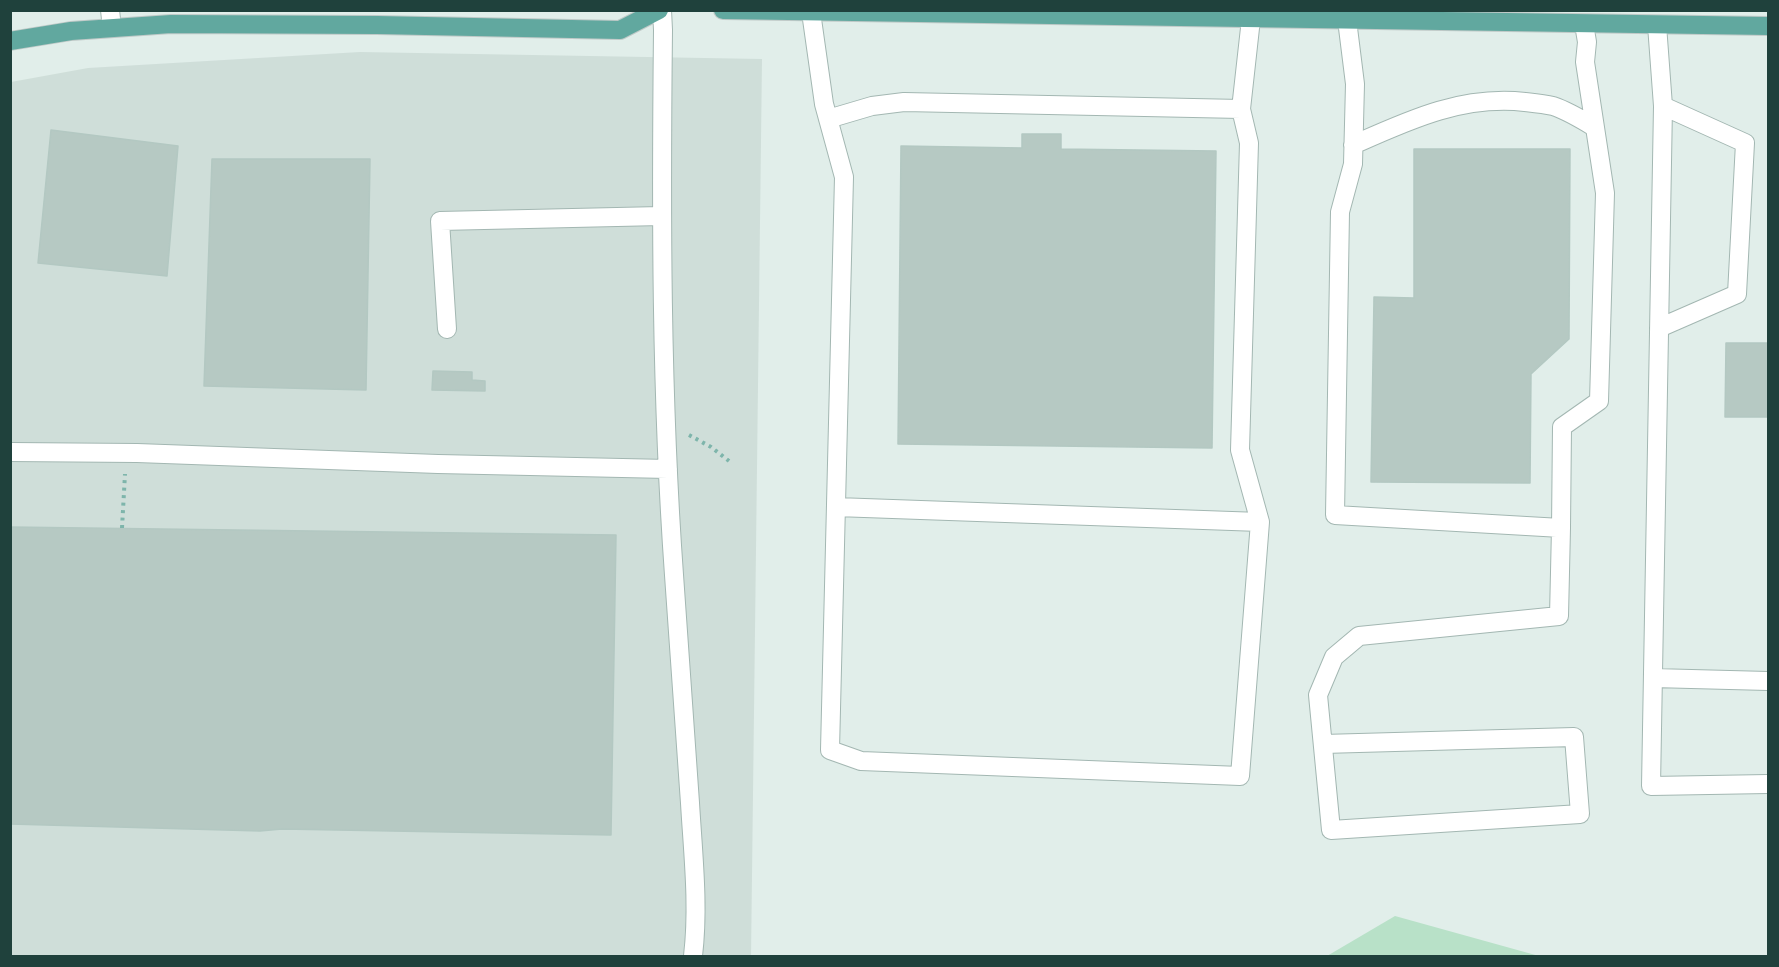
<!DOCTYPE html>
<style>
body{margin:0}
#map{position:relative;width:1779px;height:967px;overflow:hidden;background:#e1eeea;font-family:Karla,sans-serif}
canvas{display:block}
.frame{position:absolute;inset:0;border:12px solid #1f413c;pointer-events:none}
</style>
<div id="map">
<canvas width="1779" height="967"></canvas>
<div class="frame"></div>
</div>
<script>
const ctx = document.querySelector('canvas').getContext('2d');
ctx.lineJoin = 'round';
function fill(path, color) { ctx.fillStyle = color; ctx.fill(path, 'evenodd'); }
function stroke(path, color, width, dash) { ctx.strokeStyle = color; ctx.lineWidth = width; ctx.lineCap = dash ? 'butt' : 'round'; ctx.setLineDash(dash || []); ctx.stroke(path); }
fill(new Path2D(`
 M360,52L762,59L751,956H11V82L88,68Z`), '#cfded9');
fill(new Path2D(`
 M1395,916L1539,956H1327Z`), '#b8e1c8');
const building = new Path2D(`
 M51,130L178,146L167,276L38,263Z
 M1022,134H1061V149L1216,151L1212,448L898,444L901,146L1022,148Z
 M1414,149H1570L1569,339L1531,374L1530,483L1371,482L1374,297L1414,298Z
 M212,159H370L366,390L204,386Z
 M1726,343H1768V417H1725Z
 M433,371L472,372V380L485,381V391L432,390Z
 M10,527L616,535L611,835L282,829L260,831L10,824Z`);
fill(building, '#b6c9c3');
stroke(building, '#b3c8c2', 1.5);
const minor = new Path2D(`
 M110,10L112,28
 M662,10L663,30C661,212 661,394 674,575C679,651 685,727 690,803C693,854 699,906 693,956
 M811,12L824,104L844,177L830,750L861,761L1240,776L1260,522L1240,450L1249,143L1241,109L1252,10
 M1347,20L1355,84L1353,164L1340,212L1335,515L1561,528L1562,427L1599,401L1605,193L1585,62L1587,42L1584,24
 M1657,25L1663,106L1651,786L1768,784
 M828,119L872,106L904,102L1241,109
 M1353,145C1409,120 1462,95 1525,102C1534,103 1544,104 1553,106C1568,111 1581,119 1594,127
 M1659,328L1737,294L1745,143L1663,106
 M447,329L440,221L661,216
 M10,452L137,453L438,464L668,469
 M836,507L1260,522
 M1653,678L1768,681
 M1323,744L1574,737L1580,814L1331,830L1318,695L1334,657L1359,636L1559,616L1561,528`);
const major = new Path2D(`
 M723,10L1768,26
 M10,41L71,31L171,24L377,25L620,30L659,10`);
stroke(minor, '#a3b7b2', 20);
stroke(major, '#c0cac8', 20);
stroke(new Path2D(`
 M689,435L711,447L729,461
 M122,528L125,474`), '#7eb5ab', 4, [3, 4.5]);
stroke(minor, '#fff', 18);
stroke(major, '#61a89f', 18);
</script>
